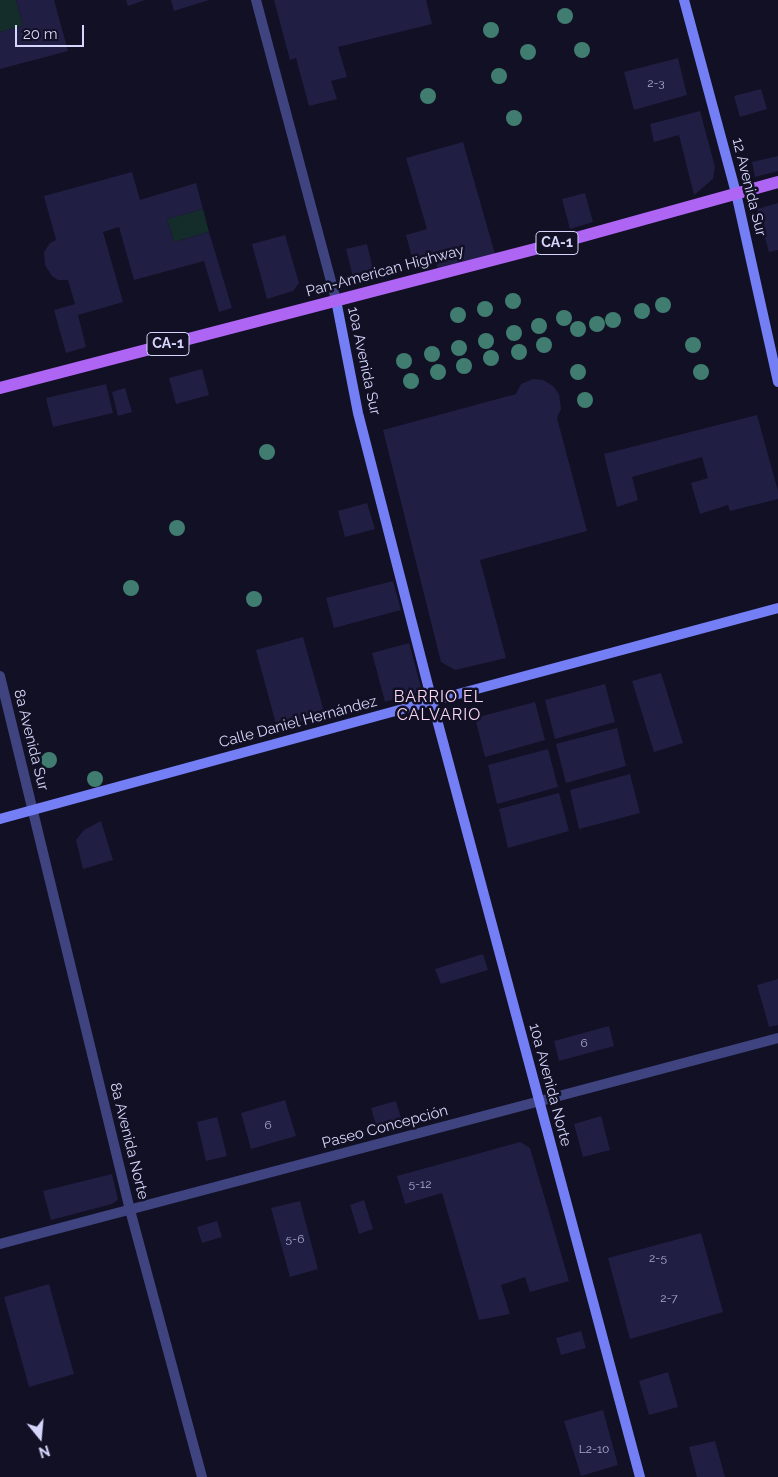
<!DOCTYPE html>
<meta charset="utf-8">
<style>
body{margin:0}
#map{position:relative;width:778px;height:1477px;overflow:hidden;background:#111024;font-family:Raleway,sans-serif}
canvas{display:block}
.north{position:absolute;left:15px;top:1412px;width:50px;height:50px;-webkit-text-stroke:4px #111024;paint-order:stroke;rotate:163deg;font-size:14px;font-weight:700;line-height:20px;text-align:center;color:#d6d6fc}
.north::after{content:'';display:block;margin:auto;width:18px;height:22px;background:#d6d6fc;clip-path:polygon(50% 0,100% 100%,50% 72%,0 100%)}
.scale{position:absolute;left:15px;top:25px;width:69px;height:22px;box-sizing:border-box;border:2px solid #d6d6fc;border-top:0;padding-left:6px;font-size:15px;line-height:18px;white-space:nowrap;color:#d6d6fc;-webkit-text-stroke:4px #111024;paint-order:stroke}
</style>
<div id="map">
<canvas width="778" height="1477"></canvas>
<div class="north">N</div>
<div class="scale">20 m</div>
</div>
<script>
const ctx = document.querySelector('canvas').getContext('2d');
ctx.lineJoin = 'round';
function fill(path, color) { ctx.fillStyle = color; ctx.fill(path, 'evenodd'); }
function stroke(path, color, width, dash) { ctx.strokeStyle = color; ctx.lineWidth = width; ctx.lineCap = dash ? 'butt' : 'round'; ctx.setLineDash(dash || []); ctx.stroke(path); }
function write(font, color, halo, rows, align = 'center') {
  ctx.font = font + ' Raleway,sans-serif'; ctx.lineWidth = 5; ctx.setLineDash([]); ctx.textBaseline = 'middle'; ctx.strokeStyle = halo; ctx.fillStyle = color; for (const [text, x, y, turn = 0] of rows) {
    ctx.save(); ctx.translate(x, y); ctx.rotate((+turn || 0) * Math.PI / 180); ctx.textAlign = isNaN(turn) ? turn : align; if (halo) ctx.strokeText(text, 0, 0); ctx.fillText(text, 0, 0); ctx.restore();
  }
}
fill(new Path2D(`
 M0,0H16L23,26L0,32Z
 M203,209L209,232L174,242L167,219Z`), '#142d2a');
fill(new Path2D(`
 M16,0H54L68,51L0,69V32L23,26Z
 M126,0H145L128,6Z
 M171,0H209L174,11Z
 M274,0H426L432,24L338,47L347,77L331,81L337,99L309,106L296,58L290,60Z
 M678,58L687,95L634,110L624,72Z
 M761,89L767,109L740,117L734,96Z
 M700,111L715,167L713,179L694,195L679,135L654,142L650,124Z
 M463,142L495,254L438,270L432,247L436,264L415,269L406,235L427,229L406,158Z
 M778,156V171L755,177L752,162Z
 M132,172L140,200L196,183L203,209L167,219L174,242L209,232L232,308L219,312L204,261L134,280L119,227L103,232L123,302L78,315L86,347L66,353L54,310L75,304L68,280H58L52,276L45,265L44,252L50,243L56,240L44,196Z
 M585,193L593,222L570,229L562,199Z
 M778,203V250L769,252L757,209Z
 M285,235L299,283L293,291L267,299L252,244Z
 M367,244L375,278L361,282L353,277L346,249Z
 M202,369L209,395L176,404L169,378Z
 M533,379L543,380L553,386L559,394L561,409L557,418L587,531L480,560L506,658L455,670L441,662L383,430L516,394L521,384Z
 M106,384L113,413L53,427L46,398Z
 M125,388L132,412L118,416L112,392Z
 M757,415L778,491V499L730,511L728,505L700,514L691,483L708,478L702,457L632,477L638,500L617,507L604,454Z
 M367,503L375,529L345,537L338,511Z
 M393,581L401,610L334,628L326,598Z
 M303,637L325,715L277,728L256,650Z
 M409,643L422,691L385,702L372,653Z
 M661,673L683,743L654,752L632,681Z
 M605,684L615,722L555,739L545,700Z
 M535,702L545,740L485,757L475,718Z
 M617,728L626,766L566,783L556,744Z
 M548,749L558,787L497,804L488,765Z
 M630,774L640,813L579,829L570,790Z
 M559,793L569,831L508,848L499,809Z
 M101,821L113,860L83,869L76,840L84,830Z
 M483,954L488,970L441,984L435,969Z
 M778,979V1025L769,1027L757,985Z
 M609,1026L614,1046L559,1061L554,1041Z
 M285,1100L296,1136L251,1149L241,1113Z
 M396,1101L403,1125L378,1132L371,1108Z
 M601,1116L610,1150L583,1157L574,1124Z
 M217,1117L227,1156L206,1161L197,1122Z
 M520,1142L530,1148L569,1281L530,1292L525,1277L501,1285L510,1314L479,1320L442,1193L405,1204L397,1176Z
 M112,1174L118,1200L112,1204L51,1220L43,1191Z
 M364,1200L373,1229L359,1234L350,1205Z
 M300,1201L318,1269L290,1277L271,1208Z
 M217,1221L222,1237L202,1243L197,1227Z
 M701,1233L723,1312L630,1339L608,1258Z
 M49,1284L74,1374L29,1387L4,1297Z
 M581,1331L586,1348L561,1355L556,1338Z
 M668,1372L678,1407L649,1415L639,1381Z
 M603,1410L618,1465L581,1476L564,1421Z
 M715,1441L725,1477H697L689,1447Z`), '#211e43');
stroke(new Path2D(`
 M256,0L336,300
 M0,676L130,1210L202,1477
 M0,1244L778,1038`), '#3f437f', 10);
stroke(new Path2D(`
 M684,0L736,193L778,382
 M336,300L358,413L432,701L640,1477
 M0,819L432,701L778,608`), '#747ef5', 10);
stroke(new Path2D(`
 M0,388L558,243L778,182`), '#af65f4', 12);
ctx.fillStyle = '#407d70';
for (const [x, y] of [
 [565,16],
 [491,30],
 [582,50],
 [528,52],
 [499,76],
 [428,96],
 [514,118],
 [513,301],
 [663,305],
 [485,309],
 [642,311],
 [458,315],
 [564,318],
 [613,320],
 [597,324],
 [539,326],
 [578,329],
 [514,333],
 [486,341],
 [544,345],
 [693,345],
 [459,348],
 [519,352],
 [432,354],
 [491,358],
 [404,361],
 [464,366],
 [438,372],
 [578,372],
 [701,372],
 [411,381],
 [585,400],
 [267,452],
 [177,528],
 [131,588],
 [254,599],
 [49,760],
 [95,779]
]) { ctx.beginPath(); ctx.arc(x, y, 8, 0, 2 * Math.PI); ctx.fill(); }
write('12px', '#a9a8ce', null, [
 ["2-3",656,83],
 ["6",584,1043],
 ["6",268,1125],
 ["5-12",420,1184],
 ["5-6",295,1239],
 ["2-5",658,1258],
 ["2-7",669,1298],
 ["L2-10",594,1449]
]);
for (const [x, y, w] of [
 [557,243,42],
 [168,344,42]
]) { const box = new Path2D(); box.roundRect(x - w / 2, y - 11.5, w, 23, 4); ctx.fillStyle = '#111024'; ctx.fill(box); stroke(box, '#d6d6fc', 1); }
write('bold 14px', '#d6d6fc', null, [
 ["CA-1",557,243],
 ["CA-1",168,344]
]);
write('15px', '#d6d6fc', '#111024', [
 ["12 Avenida Sur",749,187,76],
 ["Pan-American Highway",385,271,-15],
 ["10a Avenida Sur",364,361,78],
 ["Calle Daniel Hernández",298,722,-15],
 ["8a Avenida Sur",31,740,76],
 ["10a Avenida Norte",550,1085,75],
 ["Paseo Concepción",385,1127,-15],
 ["8a Avenida Norte",129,1141,76]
]);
ctx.letterSpacing = '1px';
write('16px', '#fcd8f3', '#111024', [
 ["BARRIO EL",439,697],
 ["CALVARIO",439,715]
]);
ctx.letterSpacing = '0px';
</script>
